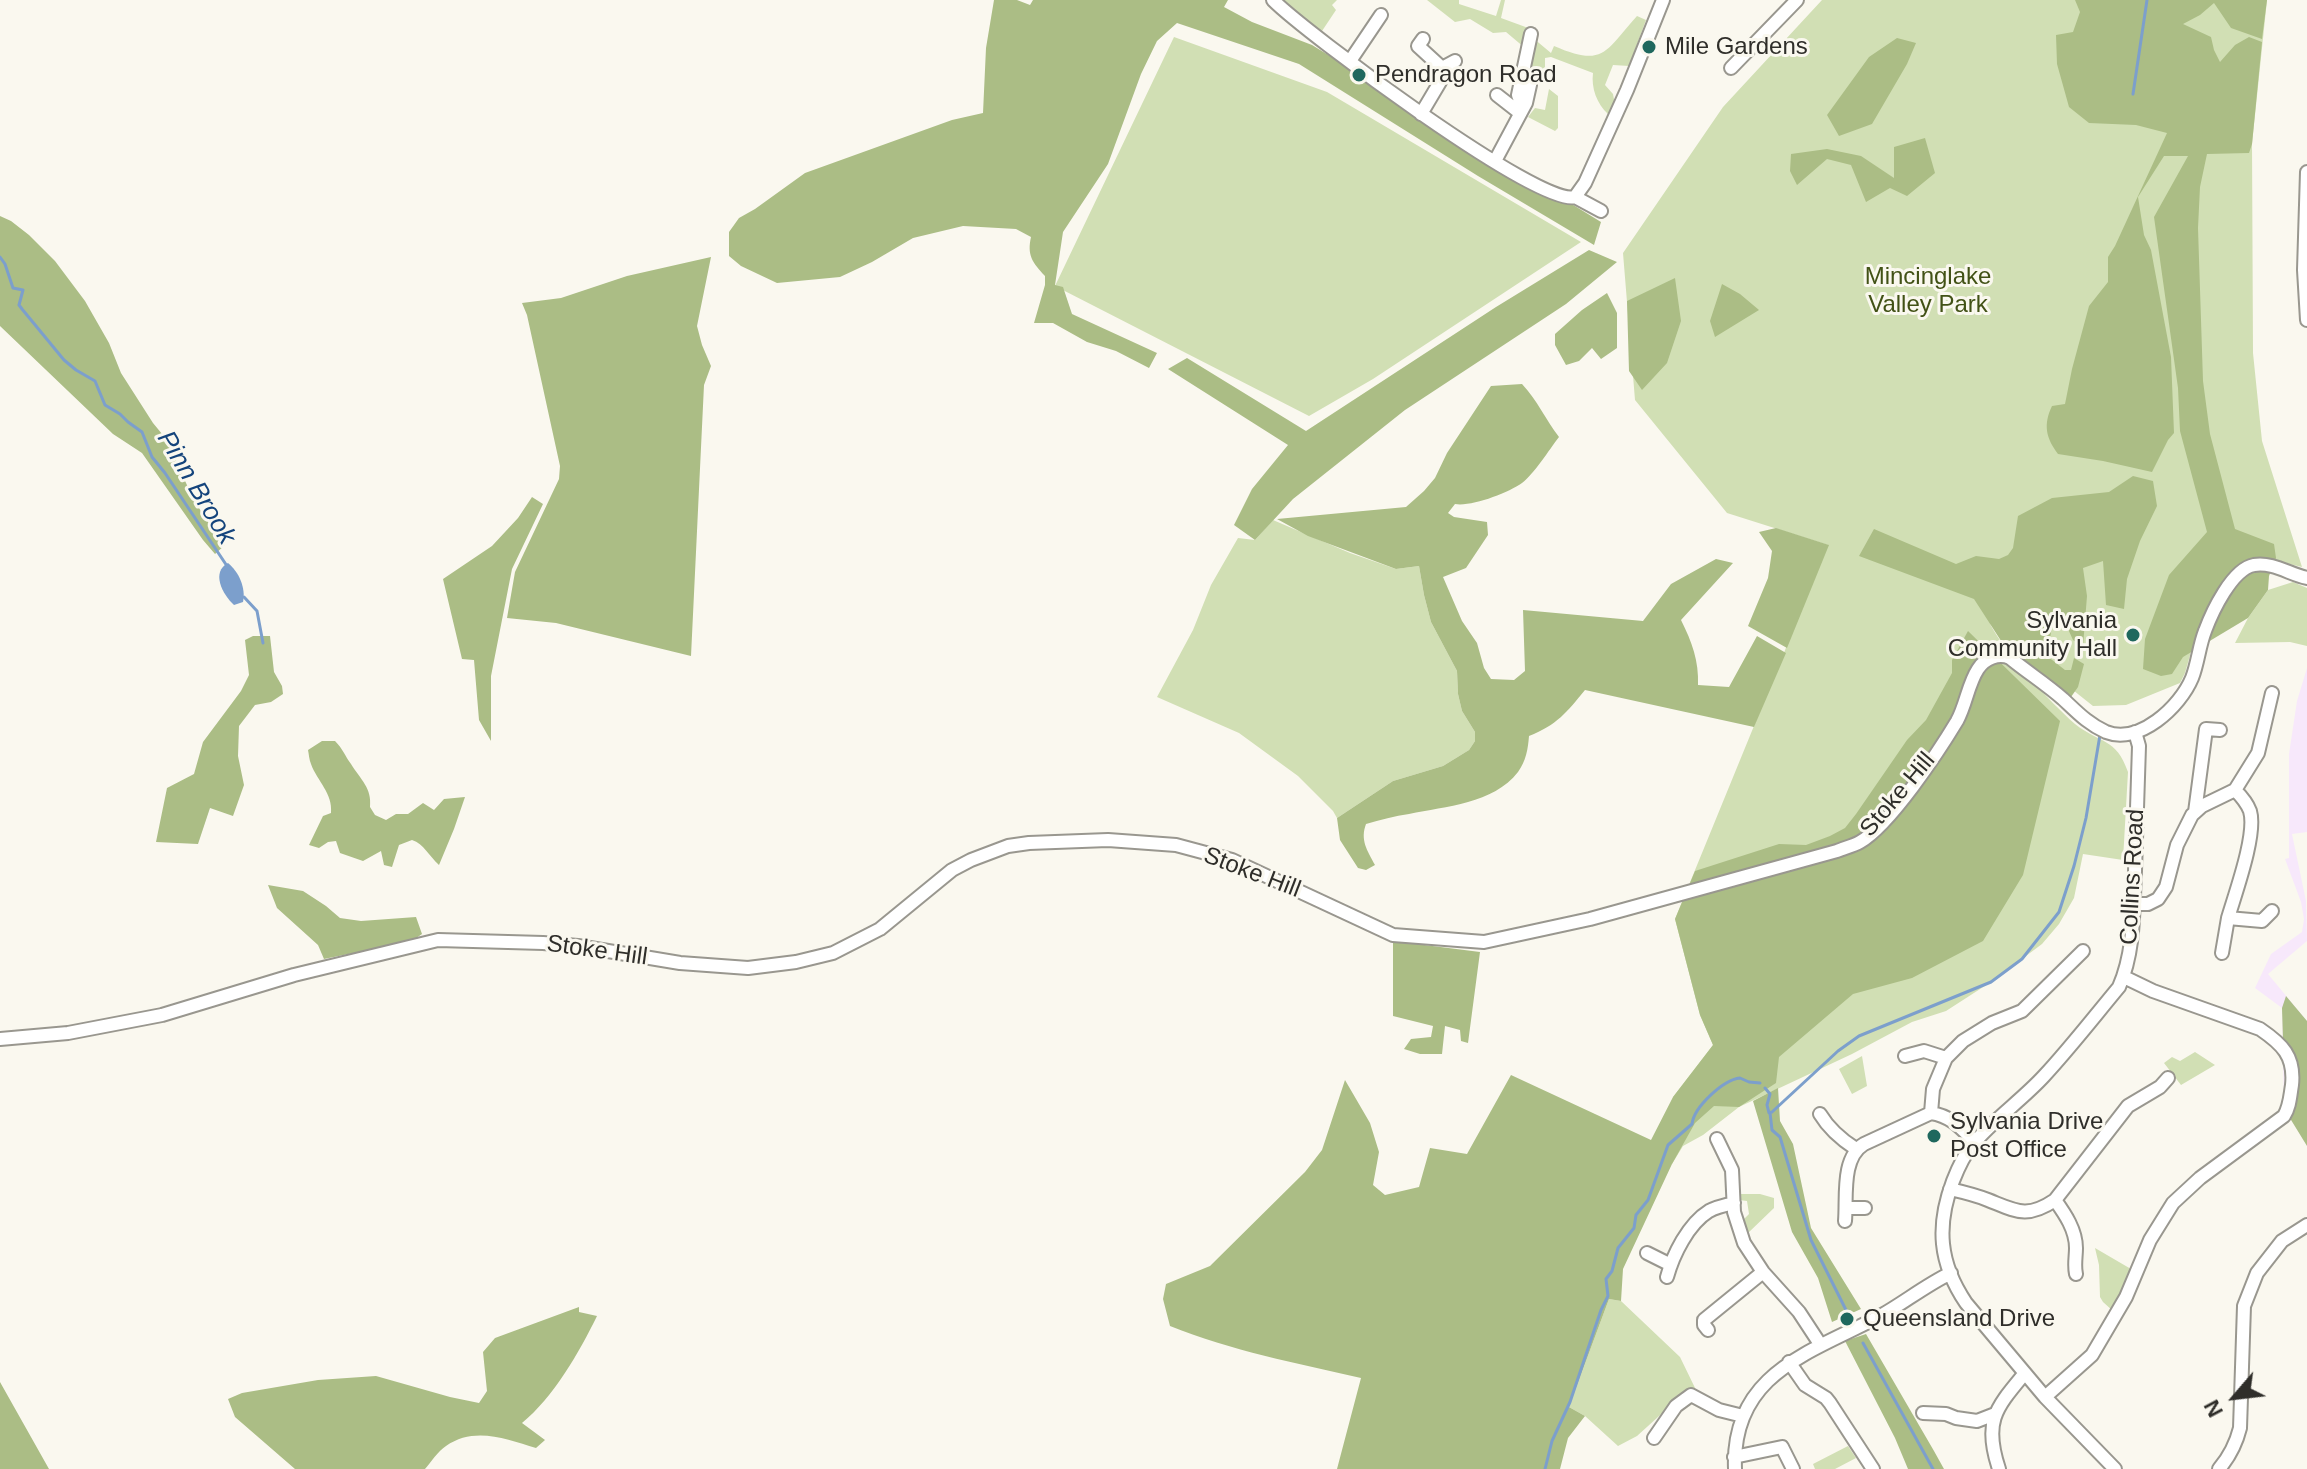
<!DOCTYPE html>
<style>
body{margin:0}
#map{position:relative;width:2307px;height:1469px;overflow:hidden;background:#faf8ef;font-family:Arial,sans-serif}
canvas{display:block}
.north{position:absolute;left:2195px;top:1357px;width:80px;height:80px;-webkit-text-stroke:6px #faf8ef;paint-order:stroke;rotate:242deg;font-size:22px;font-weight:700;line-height:32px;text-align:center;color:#2f2e2a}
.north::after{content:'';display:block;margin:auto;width:28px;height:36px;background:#2f2e2a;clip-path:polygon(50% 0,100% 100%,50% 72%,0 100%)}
</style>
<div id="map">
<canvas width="2307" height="1469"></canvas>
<div class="north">N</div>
</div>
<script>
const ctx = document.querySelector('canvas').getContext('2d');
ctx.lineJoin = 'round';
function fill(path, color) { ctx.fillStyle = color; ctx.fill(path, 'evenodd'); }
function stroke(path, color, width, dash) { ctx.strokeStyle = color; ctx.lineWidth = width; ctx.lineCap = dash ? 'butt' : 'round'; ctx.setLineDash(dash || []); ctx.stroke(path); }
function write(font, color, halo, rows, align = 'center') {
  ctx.font = font + ' Arial,sans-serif'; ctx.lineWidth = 6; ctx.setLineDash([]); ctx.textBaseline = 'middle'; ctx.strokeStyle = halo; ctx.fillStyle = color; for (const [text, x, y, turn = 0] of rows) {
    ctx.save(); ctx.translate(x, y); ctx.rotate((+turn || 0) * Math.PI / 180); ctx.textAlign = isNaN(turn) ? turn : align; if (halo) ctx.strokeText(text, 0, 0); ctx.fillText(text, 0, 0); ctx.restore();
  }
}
fill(new Path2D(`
 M2307,668V832L2292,834L2306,901L2307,941L2268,974L2307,1021V1146L2284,1108L2282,1008L2255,988L2271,954L2302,932L2304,919L2301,902L2285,859L2289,858V754L2297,701Z`), '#f7e8fb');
fill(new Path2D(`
 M1277,0H1337L1332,5L1336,10L1320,34Z
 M1427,0H1459V4L1496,16L1501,0H1505L1501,18L1531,29L1525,48L1506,32L1493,33L1470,19L1455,22Z
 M1822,0H2267L2252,144L2253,353L2262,441L2302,567L2277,561L2249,558L2198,627L2185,673L2180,683L2126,705L2093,706L1990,624C2006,654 2049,701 2075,724C2100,744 2116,737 2128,772L2123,860L2083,854L2074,898L2059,924L2042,944L1991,982L1946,1011L1912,1022L1852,1054L1739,1107L1703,1135L1683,1146L1672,1164L1673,1097L1713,1045L1700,1015L1675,919L1828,545L1727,513L1635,400L1623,253L1723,107Z
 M1637,16L1646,20L1629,66L1613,65L1605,85L1613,94L1615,105L1608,114C1597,104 1591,88 1593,73L1551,57L1545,58V68L1528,74L1533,38L1551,53L1554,46C1605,68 1605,51 1637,16Z
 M1174,37L1327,92L1581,242L1373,379L1309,416L1055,286Z
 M1549,89L1558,96V128L1555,131L1528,117L1535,108L1545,110Z
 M1273,520L1350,553L1396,569L1419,566L1424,595L1431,622L1457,671L1458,694L1462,711L1475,732V741L1469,750L1443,766L1393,781L1337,818L1333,811L1298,776L1239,733L1157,697L1193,630L1211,585L1238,538L1255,540Z
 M2293,582L2307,588V646L2290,642L2235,643L2248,618L2268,590Z
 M2195,1052L2215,1065L2181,1085L2164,1063L2172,1057L2180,1061Z
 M1862,1056L1867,1086L1852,1094L1839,1069Z
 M1738,1194H1760L1774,1198V1208L1747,1234L1744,1219L1749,1214L1747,1201L1739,1200Z
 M2095,1248L2131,1269L2113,1311L2103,1302L2100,1297L2099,1265Z
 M1609,1299L1621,1301L1680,1357L1696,1390L1669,1407L1637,1436L1618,1446L1585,1416L1569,1407Z
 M1848,1446L1856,1458L1835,1469H1815L1813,1464Z`), '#d1dfb4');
fill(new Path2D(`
 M994,0H1017L1030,5L1033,0H1228L1224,7L1252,22L1312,45L1601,222L1594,245L1478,176L1299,64L1177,23L1157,41L1141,74L1108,164L1063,232L1055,285L1063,287L1072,314L1157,353L1149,368L1116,351L1087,342L1053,323H1034L1045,285V276C1032,262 1027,255 1031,237L1016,229L963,226L913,238L872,262L840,277L777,283L741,266L729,256V232L739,218L755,209L805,173L952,120L983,113L986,48Z
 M2075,0H2267L2262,39L2231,28L2214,3L2200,15L2183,24L2211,37L2214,50L2220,62L2235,45L2249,37L2262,42L2252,144L2249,153L2207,154L2200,187L2198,228L2203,381L2210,434L2235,529L2274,544L2276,558L2269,576L2268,590L2248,618L2183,657L2172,674L2161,676L2143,669L2145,639L2169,575L2207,532L2180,431L2178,388L2154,217L2188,156H2164L2138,197L2144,235L2151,250L2171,357L2174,433L2168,440L2152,472L2103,461L2058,454C2046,438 2043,425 2052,406L2065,404L2072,369L2089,306L2108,282V257L2115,246L2167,133L2136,125L2089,123L2069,107L2057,64L2056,35L2073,32L2080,12Z
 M1897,38L1916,43L1907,64L1872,124L1839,136L1827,115L1869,57Z
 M1925,138L1935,173L1907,196L1890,188L1866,202L1851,165L1827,159L1797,185L1790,171L1791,154L1827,149L1861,156L1894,178V147Z
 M0,216L11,221L29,235L55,261L85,301L109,343L121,373L153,423L167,440L194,501L225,545L215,554L203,540L142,453L113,434L0,326Z
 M1589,250L1617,262L1566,304L1405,410L1293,499L1255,540L1234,525L1252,489L1288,445L1168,369L1187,358L1306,431L1496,307Z
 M711,257L697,326L702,345L711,366L704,385L691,656L556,623L507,618L515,572L559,479L560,466L527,315L522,303L561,298L627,276Z
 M1675,278L1681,321L1667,363L1642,390L1629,371L1627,301Z
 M1722,284L1740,294L1759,310L1715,337L1710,321Z
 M1607,293L1617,313V348L1601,359L1592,348L1579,361L1566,365L1555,345V334L1582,310Z
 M1522,384C1538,401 1545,419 1559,437C1549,450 1534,474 1522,483C1508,493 1471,507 1455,504L1448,513L1454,517L1487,522L1488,535L1466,568L1443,577L1462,621L1477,643L1484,668L1491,679L1514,680L1525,671L1523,610L1643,621L1671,584L1716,559L1733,563L1681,620C1692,642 1699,661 1698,685L1729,687L1757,636L1786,653L1754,727L1585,690C1567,712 1557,725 1529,736C1528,749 1526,761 1518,772C1493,804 1446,806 1409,814C1395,816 1380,820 1366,824C1360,840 1367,850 1375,865L1366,870L1358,868L1340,840L1337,818L1393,781L1443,766L1469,750L1475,741V732L1462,711L1458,694L1457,671L1431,622L1424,595L1419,566L1396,569L1308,536L1277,519L1406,507L1424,491L1435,478L1447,453L1491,386Z
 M2133,476L2153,481L2157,506L2140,541L2127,579L2124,609L2106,605L2103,561L2083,568L2087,596L2083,646L2073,640L2063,618L2053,621L2047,656L2065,670H2071L2074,658L2084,664L2078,687L2071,697L2005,647L1974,599L1859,556L1874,529L1956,564L1976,556L1999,559L2008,555L2013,548L2018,516L2052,498L2109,492Z
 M532,497L543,504L512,569L491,676V741L479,720L474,660L462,659L443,579L492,546L518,518Z
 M1776,528L1829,545L1787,648L1748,626L1768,578L1772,551L1759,532Z
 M1968,631L2060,721L2023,875L1983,941L1912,978L1853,994L1779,1057L1776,1083L1739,1107L1714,1106L1695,1123L1672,1164L1623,1269L1621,1301L1609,1299L1569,1407L1585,1416L1568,1438L1560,1469H1337L1361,1378C1296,1363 1232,1351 1170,1326L1163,1299L1166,1284L1210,1266L1305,1172L1322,1150L1345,1080L1370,1123L1379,1152L1373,1185L1385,1195L1419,1187L1430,1148L1467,1154L1511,1075L1651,1140L1673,1097L1713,1045L1700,1015L1675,919L1695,871L1779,844L1806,845L1830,836L1845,828L1856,814L1907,740L1926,720L1952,673V660Z
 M253,636H270L274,672L282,686L283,694L271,702L255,705L239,726L238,756L244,785L233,816L210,808L198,844L156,842L167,788L194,774L203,742L241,691L249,675L245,640Z
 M322,741H335C343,749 345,756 351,764C361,780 372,788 370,807L375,815L386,820L396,814H408L423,803L434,810L444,799L465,797L454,829L439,865C429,856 424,844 412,840L399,845L392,867L384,865L381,851L363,861L340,853L336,841L328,842L319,848L309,845L323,816L331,813C333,793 317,781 311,764C309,759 309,755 308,750Z
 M268,885L303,891L326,906L340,918L361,921L416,917L422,934L412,941L324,959L318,945L277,908Z
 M1393,941L1480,952L1468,1043L1461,1041L1460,1030L1445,1026L1442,1054H1420L1404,1049L1411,1039L1431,1037L1433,1026L1393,1016Z
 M2286,996L2307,1021V1146L2288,1115L2294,1105L2283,1041L2282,1008Z
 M1778,1088L1780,1121L1793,1144L1811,1228L1861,1309L1832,1322L1818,1278L1792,1232L1753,1101Z
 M579,1307V1312L597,1316C580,1351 553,1398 522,1423L545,1440L536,1448C507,1439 474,1426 446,1446C438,1451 431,1462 425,1469H295L235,1417L228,1399L242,1393L318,1380L376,1376L450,1397L479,1403L487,1391L483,1352L495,1338Z
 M1866,1334L1934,1451L1944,1469H1908L1895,1438L1845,1341Z
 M0,1382L49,1469H0Z`), '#abbd85');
fill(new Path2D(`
 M228,563C239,572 246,588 243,602L234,605C222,594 211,572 228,563Z`), '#7c9fcc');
stroke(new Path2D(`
 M2133,94L2147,0
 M0,257L5,264L13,288L23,290L19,305L22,309L64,360L76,370L95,381L105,405L120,414L128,422L142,432L152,457L165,473L227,566
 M244,597L257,611L263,643
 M1765,1088L1770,1094L1767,1105L1769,1113L1772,1112L1838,1051L1859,1036L1991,982L2022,959L2059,912L2074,866L2086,818L2100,735
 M1770,1113L1772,1130L1780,1137L1811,1240L1851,1320
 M1863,1343L1933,1469
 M1545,1469L1552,1441L1570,1402L1601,1310L1608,1296L1606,1279L1612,1271L1618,1248L1634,1228L1636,1215L1648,1200L1668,1145L1692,1124C1694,1107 1723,1080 1740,1078L1749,1082L1760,1083`), '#7c9fcc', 3);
const minor = new Path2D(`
 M1273,0C1306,33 1540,208 1575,197L1601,211
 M1423,39L1418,46L1442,68
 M1350,61L1381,15
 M1731,68L1797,0
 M1497,95L1520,113
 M1523,108L1518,95L1531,34
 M1421,114L1440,82L1442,68L1455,61
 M1495,161L1526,103L1530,85
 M2307,172L2304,270L2307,320
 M1575,197L1585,183L1627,90L1663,0
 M2235,790C2241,796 2247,803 2250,811C2257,834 2235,894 2228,918L2262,921L2272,911
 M2195,812L2206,729L2220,730
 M2133,904H2148L2158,899L2166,887L2177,845L2192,815L2202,806L2235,790L2258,753L2272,693
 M2222,953L2228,918
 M0,1039L68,1033L162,1015L294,975L438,940L543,943L578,946L680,963L748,968L796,962L833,953L880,929L952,870L971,860L1008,846L1029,843L1108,840L1176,845L1232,860L1393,935L1484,942L1590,919L1837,851C1844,848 1853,846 1860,842C1890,825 1939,751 1957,721C1966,705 1968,684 1978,669C1985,658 1999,653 2010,658C2027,672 2046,684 2063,699C2077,712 2088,724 2106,732C2139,745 2180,707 2192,678C2198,663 2199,646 2205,631C2212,612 2232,569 2254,565C2273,562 2289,574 2307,578
 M1905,1056L1924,1051L1946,1058
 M1931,1113L1933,1089L1946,1058L1963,1041L1992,1023L2022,1011L2083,951
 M1820,1114C1829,1129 1842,1140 1856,1149
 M1717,1139L1732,1170L1734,1212L1744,1243L1763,1272L1799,1312L1820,1344
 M1950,1189C1963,1192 1976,1195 1988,1200C2016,1211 2027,1219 2055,1200L2128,1106L2160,1087L2168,1078
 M2055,1200C2065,1214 2076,1230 2076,1248C2076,1257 2074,1265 2076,1274
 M1846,1208H1865
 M1845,1221C1847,1197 1841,1158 1864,1144L1931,1113C1951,1116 1961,1128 1975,1142
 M1647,1253L1671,1265
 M1667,1277C1673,1255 1688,1224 1709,1211C1716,1207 1725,1205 1734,1203
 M1708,1330L1704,1325V1320L1763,1272
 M1789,1362L1805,1385L1826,1398L1830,1403L1873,1469
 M2045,1397L2092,1355L2126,1297L2150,1240L2173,1203L2200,1178L2284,1116C2290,1106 2290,1097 2292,1085C2295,1056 2282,1044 2260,1029L2153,991L2124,977
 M1923,1413L1946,1414L1956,1418L1977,1421L1995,1414
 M1654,1438L1676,1406L1691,1395L1719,1410L1743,1416
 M1734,1457L1782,1447L1793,1469
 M1735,1469C1731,1372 1813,1352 1882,1315C1905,1302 1926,1285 1951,1273
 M1999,1469C1983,1421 1996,1408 2025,1373
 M2115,1469L2045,1397L1966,1303C1939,1263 1936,1226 1953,1181C1958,1168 1964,1155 1973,1144C1994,1119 2022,1100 2044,1076C2070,1048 2094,1017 2119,987C2135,951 2133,910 2135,871C2136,829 2138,788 2139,746L2135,732
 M2219,1469C2230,1456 2236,1444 2240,1428L2244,1306L2257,1273L2282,1241L2307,1225`);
stroke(minor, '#99978f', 16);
stroke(minor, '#fff', 12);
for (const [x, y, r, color] of [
 [1649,47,8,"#1f685e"],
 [1359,75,8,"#1f685e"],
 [2133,635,8,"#1f685e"],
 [1934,1136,8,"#1f685e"],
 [1847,1319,8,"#1f685e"]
]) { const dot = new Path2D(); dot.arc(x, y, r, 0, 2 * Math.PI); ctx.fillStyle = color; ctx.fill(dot); stroke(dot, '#faf8ef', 3); }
write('24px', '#2f2e2a', '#faf8ef', [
 ["Mile Gardens",1665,47],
 ["Pendragon Road",1375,75],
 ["Sylvania",2117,621,"right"],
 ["Community Hall",2117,649,"right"],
 ["Sylvania Drive",1950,1122],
 ["Post Office",1950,1150],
 ["Queensland Drive",1863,1319]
], 'left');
write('24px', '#425216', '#faf8ef', [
 ["Mincinglake",1928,277],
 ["Valley Park",1928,305]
]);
write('24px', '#2f2e2a', '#faf8ef', [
 ["Stoke Hill",1898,795,-50],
 ["Stoke Hill",1252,873,21],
 ["Collins Road",2133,877,-87],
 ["Stoke Hill",597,951,8]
]);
write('italic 26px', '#14447c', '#faf8ef', [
 ["Pinn Brook",196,488,59]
]);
</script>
